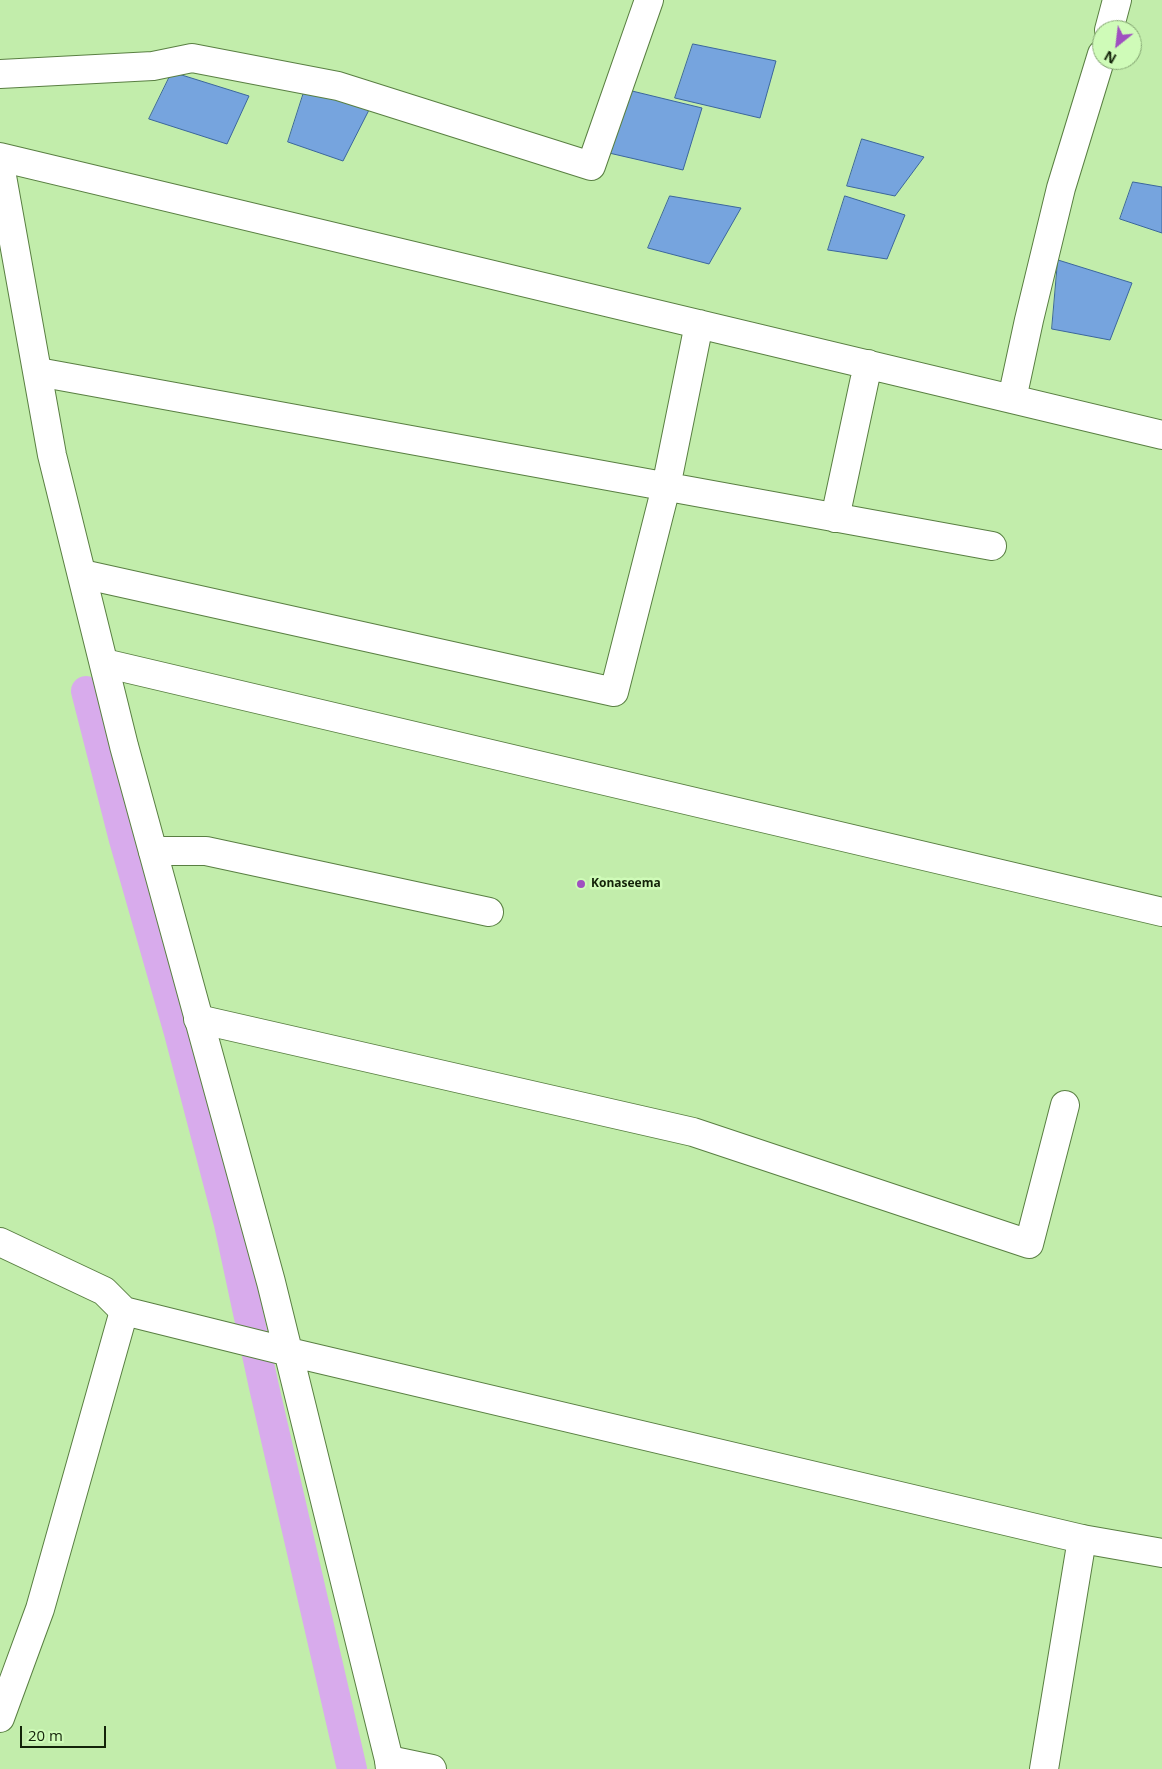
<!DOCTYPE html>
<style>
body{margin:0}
#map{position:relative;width:1162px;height:1769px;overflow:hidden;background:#c2edab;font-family:"Open Sans",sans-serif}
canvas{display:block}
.north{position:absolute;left:1092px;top:20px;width:50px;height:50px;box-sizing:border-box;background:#cffbb8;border:1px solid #84a572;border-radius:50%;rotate:209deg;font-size:14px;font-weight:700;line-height:20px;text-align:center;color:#132309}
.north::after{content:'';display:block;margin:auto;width:18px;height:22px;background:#9f4fc0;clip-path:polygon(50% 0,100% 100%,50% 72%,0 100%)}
.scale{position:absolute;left:20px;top:1726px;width:86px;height:22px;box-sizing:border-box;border:2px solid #132309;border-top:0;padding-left:6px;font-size:15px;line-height:18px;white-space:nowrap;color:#132309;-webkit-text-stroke:4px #cffbb8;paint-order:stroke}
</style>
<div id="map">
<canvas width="1162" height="1769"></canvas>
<div class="north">N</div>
<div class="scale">20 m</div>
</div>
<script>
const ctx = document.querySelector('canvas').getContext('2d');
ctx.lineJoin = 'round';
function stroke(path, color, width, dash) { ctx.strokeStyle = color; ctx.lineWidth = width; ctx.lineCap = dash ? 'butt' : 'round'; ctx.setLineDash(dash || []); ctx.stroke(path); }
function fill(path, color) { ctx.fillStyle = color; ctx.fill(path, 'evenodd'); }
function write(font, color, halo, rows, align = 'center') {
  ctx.font = font + ' "Open Sans",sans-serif'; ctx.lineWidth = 5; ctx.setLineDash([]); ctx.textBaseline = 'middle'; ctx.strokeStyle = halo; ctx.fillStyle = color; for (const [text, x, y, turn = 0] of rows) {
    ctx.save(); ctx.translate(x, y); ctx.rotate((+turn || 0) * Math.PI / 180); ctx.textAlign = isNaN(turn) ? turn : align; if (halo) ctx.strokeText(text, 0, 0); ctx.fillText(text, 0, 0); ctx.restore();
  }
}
stroke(new Path2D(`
 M86,691L124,840L179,1033L229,1224L264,1387L352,1769`), '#d8abec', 30);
const building = new Path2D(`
 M693,44L776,61L760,118L675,98Z
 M172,72L249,96L227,144L149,119Z
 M305,89L370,108L343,161L288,142Z
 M628,90L702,108L683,170L609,153Z
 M862,139L924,157L895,196L847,186Z
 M1133,182L1162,187V233L1120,219Z
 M670,196L741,208L709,264L648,248Z
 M845,196L905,215L887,259L828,250Z
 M1058,260L1132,283L1110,340L1052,329Z`);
fill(building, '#76a4de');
stroke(building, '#3b669c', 1);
const street = new Path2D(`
 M1109,30L1117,0
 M0,74L153,66L192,58L338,86L591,166L649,0
 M0,157L1162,435
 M38,372L992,546
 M1012,399L1029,320L1061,188L1102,54
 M835,518L868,364
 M82,574L614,692L666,487L699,324
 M104,663L1162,912
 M153,851H206L489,912
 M198,1019L693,1132L1029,1244L1065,1105
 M0,1718L40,1609L124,1311
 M390,1769L389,1760L432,1769
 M1044,1769L1082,1539`);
const secondary = new Path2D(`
 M0,165L52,455L124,746L271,1282L389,1760
 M0,1242L104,1291L124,1311L285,1351L1082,1539L1162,1553`);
stroke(street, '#597f42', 30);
stroke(secondary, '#597f42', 30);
stroke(street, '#fff', 28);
stroke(secondary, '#fff', 28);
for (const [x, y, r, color] of [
 [581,884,5,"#9f4fc0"]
]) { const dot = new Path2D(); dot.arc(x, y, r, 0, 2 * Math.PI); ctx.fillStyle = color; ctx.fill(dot); stroke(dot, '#cffbb8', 2); }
write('bold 12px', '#132309', '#cffbb8', [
 ["Konaseema",591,884]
], 'left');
</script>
